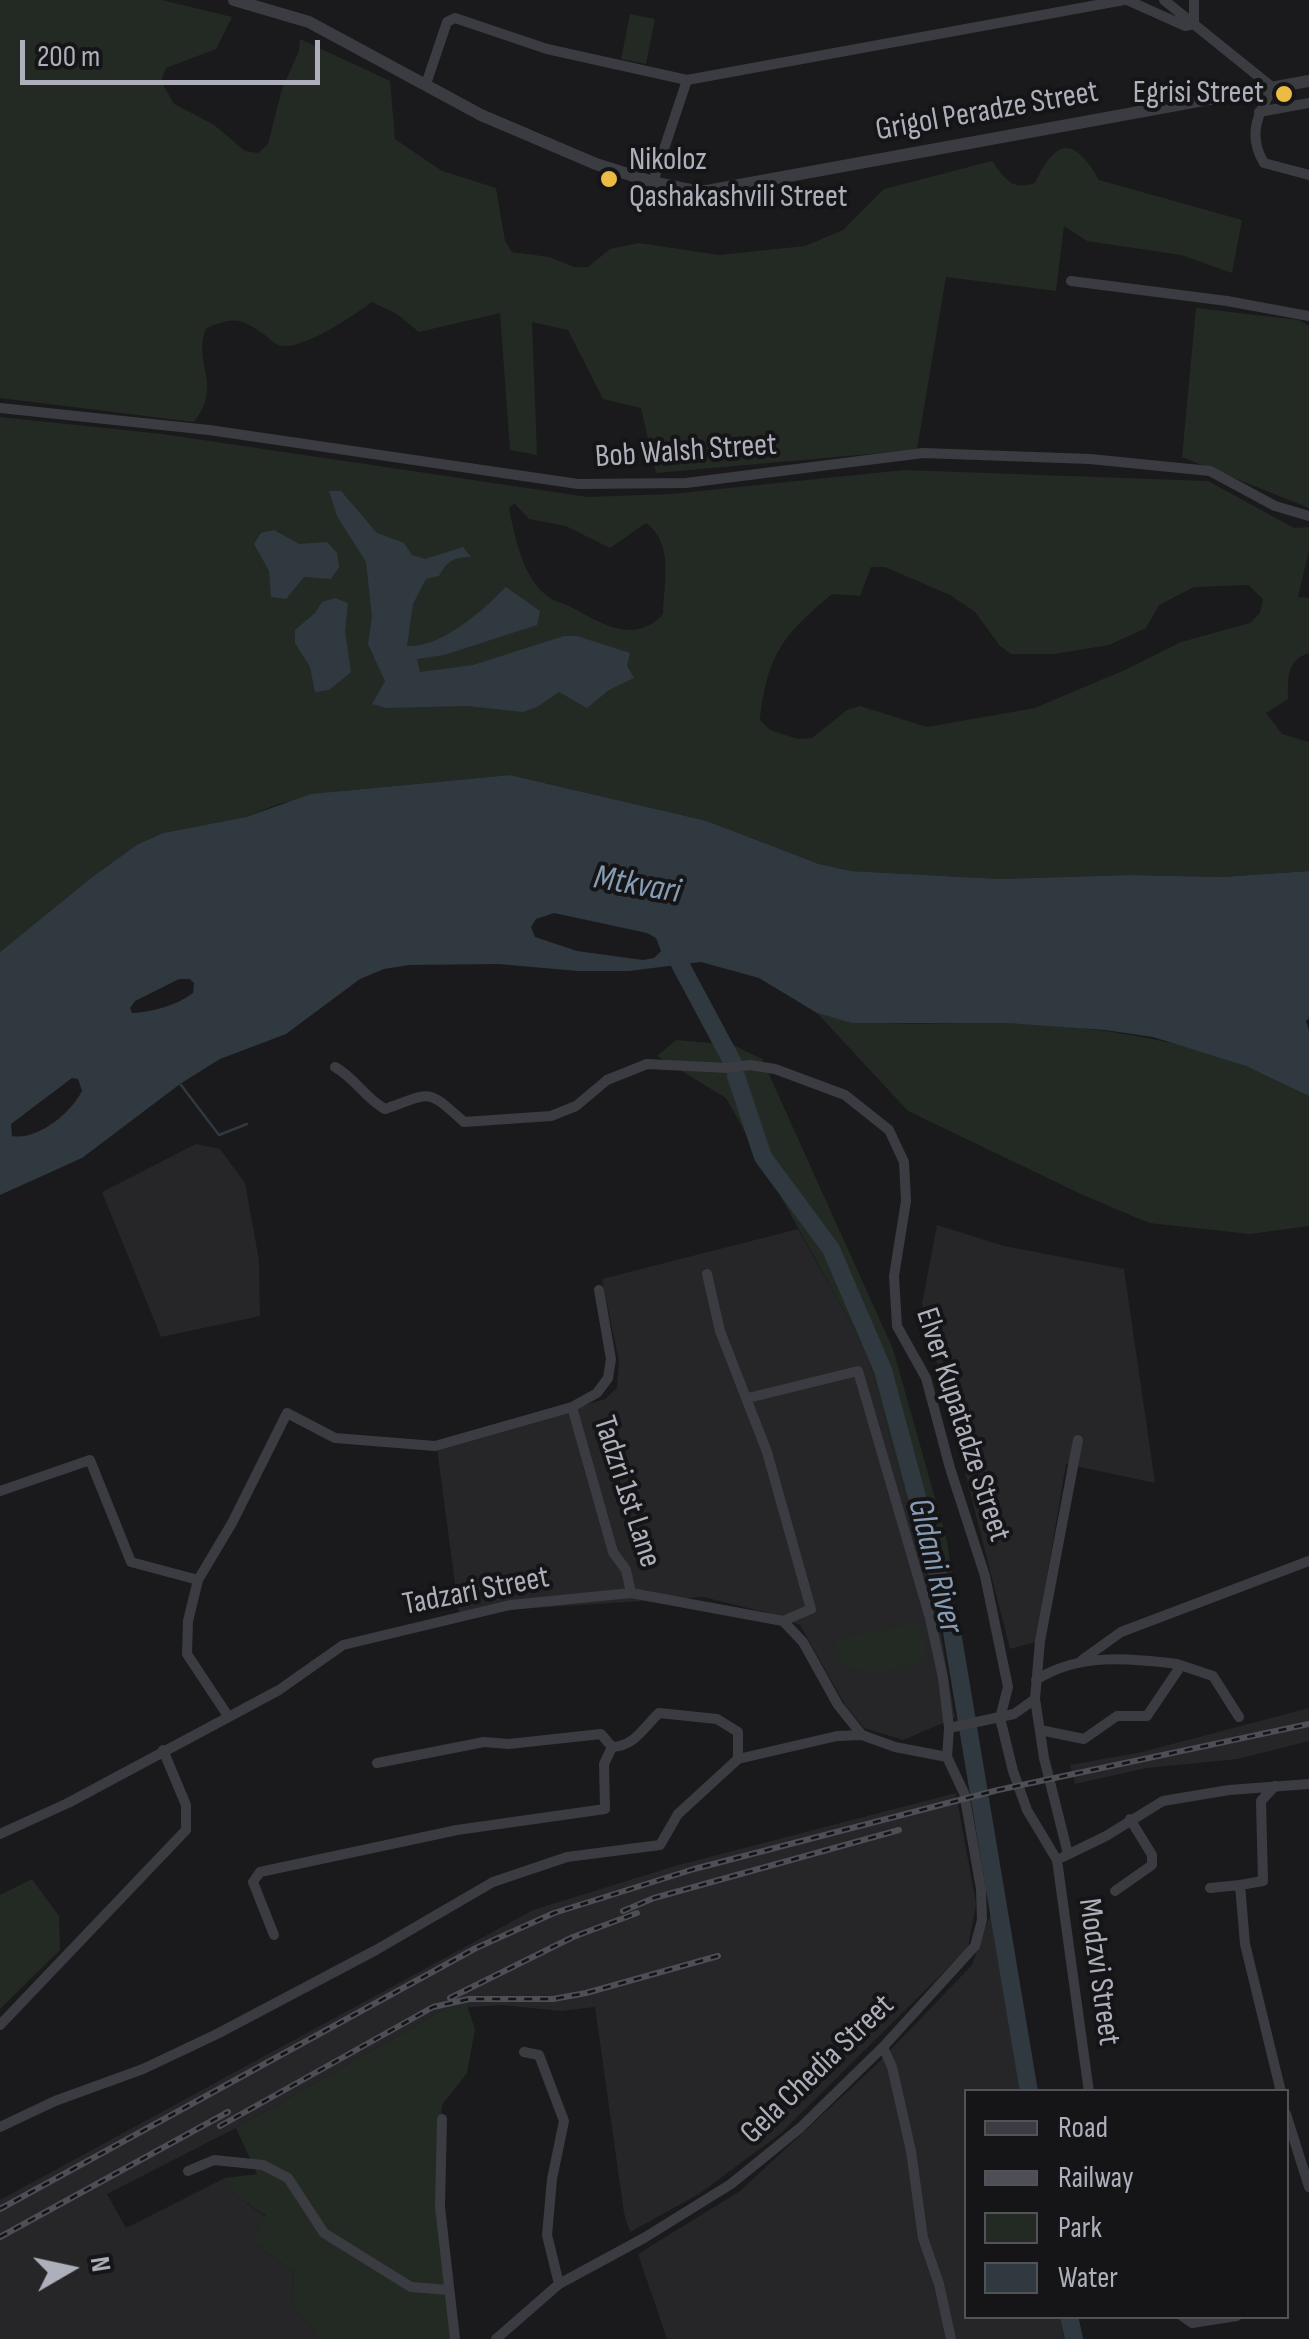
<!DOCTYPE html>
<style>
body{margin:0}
#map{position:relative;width:1309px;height:2339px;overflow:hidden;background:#1a1a1c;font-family:"Sofia Sans Condensed",sans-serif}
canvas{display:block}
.legend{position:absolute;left:964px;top:2089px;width:325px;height:230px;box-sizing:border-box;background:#151517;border:2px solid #525359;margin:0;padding:12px 18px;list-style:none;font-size:30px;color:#adb0bb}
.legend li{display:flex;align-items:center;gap:20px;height:50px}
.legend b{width:50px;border:2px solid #525359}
.north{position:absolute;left:20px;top:2219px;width:100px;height:100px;-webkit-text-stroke:8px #151517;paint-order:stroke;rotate:81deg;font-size:28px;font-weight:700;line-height:40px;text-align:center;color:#adb0bb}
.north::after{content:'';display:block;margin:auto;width:35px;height:45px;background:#adb0bb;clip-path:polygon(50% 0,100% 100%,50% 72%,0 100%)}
.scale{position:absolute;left:20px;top:40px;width:300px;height:45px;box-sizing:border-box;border:5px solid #adb0bb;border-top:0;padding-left:12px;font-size:30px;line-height:35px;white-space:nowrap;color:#adb0bb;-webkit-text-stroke:8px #151517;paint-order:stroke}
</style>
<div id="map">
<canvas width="1309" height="2339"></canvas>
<ul class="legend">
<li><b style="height:12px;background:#3b3c41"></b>Road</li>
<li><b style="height:12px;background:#4e4f56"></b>Railway</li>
<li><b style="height:28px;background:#222a23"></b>Park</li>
<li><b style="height:28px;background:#303840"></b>Water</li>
</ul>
<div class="north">N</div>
<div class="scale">200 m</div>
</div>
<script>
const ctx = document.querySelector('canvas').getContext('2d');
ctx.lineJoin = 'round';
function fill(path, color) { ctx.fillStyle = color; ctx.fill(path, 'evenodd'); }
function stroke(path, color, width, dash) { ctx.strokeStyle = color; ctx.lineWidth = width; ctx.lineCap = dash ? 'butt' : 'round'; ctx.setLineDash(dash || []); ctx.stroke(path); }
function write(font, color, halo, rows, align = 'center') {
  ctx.font = font + ' "Sofia Sans Condensed",sans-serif'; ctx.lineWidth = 8; ctx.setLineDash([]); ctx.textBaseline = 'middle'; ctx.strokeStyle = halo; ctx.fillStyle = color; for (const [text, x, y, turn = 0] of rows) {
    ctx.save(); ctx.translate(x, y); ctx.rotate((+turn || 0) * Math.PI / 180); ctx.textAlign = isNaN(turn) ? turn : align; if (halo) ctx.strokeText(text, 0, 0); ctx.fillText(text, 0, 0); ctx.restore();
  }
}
fill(new Path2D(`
 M196,1144L220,1149L245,1183L259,1260L260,1316L161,1337L102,1192Z
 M937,1225L1004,1246L1124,1269L1155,1483L1066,1464L1036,1642L1010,1649L922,1304Z
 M798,1229L867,1352L938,1616L955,1718L903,1740L864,1728L845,1705L800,1625L768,1613L703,1597L459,1613L437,1449L605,1399L617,1388L619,1362L602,1279Z
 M1309,1708V1741L1238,1759L1147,1768L1075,1784L1070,1765L1142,1752Z
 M956,1793L976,1904L968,1948L780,2134L699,2194L630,2232L624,2213L595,2007L561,2011L501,2005L445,2009L236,2128L107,2194L126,2228L225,2178L237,2196L266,2217L254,2236L256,2244L294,2272L292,2306L321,2339H0V2200L533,1910L675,1866Z
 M992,1910L1023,2091L966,2092V2316L1060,2317L1064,2339H667L638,2254L740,2191L875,2066L972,1965Z`), '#262629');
fill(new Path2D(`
 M0,0H162L232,17L216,49L166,68L161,81L174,104L213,124L245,151L258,153L268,144L282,89L299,51L300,39L390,81L395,139L442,171L496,188L505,241L512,252L549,257L574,267H588L610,249L639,243L719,255L805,246L843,230L884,189L992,161C1005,179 1012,191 1035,183C1057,137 1074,137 1099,180L1242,220L1232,273L1181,255L1087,241L1064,226L1056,291L946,277L917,449L893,452L656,473L641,408L603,399L568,330L532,322L537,455L510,450L500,313L419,332L397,314L372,302C354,315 300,353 278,345C273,343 269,338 265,335C239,317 235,317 206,328C192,365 224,384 194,422L0,398Z
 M630,14L655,19L646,64L621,59Z
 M1196,308L1299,320L1309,326V508L1182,457Z
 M0,417L162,434L588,497L671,494L904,470L1208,481L1294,528L1309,527V550L1298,597L1309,598V653C1286,661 1288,677 1288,699L1266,713L1282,734L1309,742V871L1222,877L1129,875L1000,879L851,871L819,864L707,821L510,775L342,791L278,804L246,817L163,833L138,844L91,878L0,952ZM514,503L529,519L566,526L610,548L646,523C674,543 664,583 663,614C635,645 602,624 573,608C564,603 552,601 545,594C522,575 515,536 509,509ZM871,567H885L950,595L975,612L1000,646L1011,654H1055L1109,645L1146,628L1159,605L1194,587L1248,585L1263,599L1260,613L1250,623L1181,642L1127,669L1035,708L927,727L860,706L847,710L812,738L798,739L770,730L760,720C767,655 783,635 832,594L860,596Z
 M817,1013C880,1030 943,1021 1007,1023C1113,1027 1216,1043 1309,1096V1226L1250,1234L1149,1223L1083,1195L908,1111Z
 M676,1040L733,1045L762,1059L893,1349L947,1541L953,1581L938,1616L867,1352L726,1098L657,1056Z
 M915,1623L926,1640L924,1661L878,1673L839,1665L835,1640Z
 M32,1879L59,1916L60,1950L0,2009V1895Z
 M467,2006L475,2029L467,2073L442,2105L438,2148L453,2339H321L292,2306L294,2272L256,2244L254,2236L266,2216L237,2196L225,2178L257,2174L236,2128L445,2009Z`), '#222a23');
fill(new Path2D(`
 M329,491H341L377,533L404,543L412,555L425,559L463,547L471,557C454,557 447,561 439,576L426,579L413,604L407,646C442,648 483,610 506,587L540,611L537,625L444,655L417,659L420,672L473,665L564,636H577L630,653L627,666L634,678L609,690L587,708L559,692L537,707L523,712L467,706L386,708L372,704L385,681L368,644L372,617L366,562L337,516Z
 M274,530L299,544L327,542L337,553L339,567L331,579L304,577L286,599L271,597L269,571L254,544L261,533Z
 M335,598L348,603L345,631L351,672L329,690L315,692L310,667L295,643V630L315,613L322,602Z
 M510,775L707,821L819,864L851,871L1000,879L1129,875L1222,877L1309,871V1018L1306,1021L1309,1030V1096L1246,1066L1153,1037L1105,1030L1006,1023H852L817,1013L759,978L701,962L629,971H578L498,964L409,965L384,969L360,979L286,1034L220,1059L180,1084L82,1158L0,1195V952L91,878L138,844L163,833L246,817L311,794ZM554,913L647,933L656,938L661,951L654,958L643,960L577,951L535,937L531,927L536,919ZM179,979H190L194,983L193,993C176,1006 151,1012 132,1013L130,1008L135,1001ZM72,1078L78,1079L82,1091C71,1113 37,1141 12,1136L11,1124Z`), '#303840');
stroke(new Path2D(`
 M181,1085L219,1135L247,1124`), '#303840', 2.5);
stroke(new Path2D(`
 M674,942L680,964L733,1063
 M736,1076L763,1157L831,1249L883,1370L950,1620L1029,2092
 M1069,2316L1074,2339`), '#303840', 18);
stroke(new Path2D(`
 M1127,0L1185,26L1194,24V0
 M1164,0L1273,88C1258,113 1247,135 1264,163L1309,175
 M426,84L447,22L455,18L547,49L687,80
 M1259,112L1309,103
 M653,182L687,80L1124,0
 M1071,281L1227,301L1309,316
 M0,408L209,430L578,484L686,483L923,453L1090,459L1210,471L1275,506L1309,516
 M335,1067C355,1078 365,1098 385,1109C433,1092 426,1088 464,1122L551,1116L576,1106L607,1080L647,1064L728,1068L750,1065L775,1069L845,1095L889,1130L904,1162L906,1201L894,1276L897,1326L926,1378L950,1468L985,1576L1008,1687L1000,1718L1013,1771L1027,1810L1057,1860
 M707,1274L720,1331L767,1452L811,1609L783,1621
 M572,1407L613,1552L626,1570L631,1593
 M0,1491L90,1460L131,1562L198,1580
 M1082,1660L1121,1632L1309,1561
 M1177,1664L1213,1676L1239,1717
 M1036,1680C1078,1653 1128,1658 1177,1664L1178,1670L1147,1716H1117L1084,1739L1040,1730
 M228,1716L187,1654L188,1621L198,1580L232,1523L287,1413L335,1438L435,1446L572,1407L597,1393L608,1378L611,1359L599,1290
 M949,1728L1014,1714L1035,1699
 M377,1763L484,1742L509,1744L601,1734L612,1747C635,1746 643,1728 659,1713L717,1719L738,1732V1759
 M1275,1786L1261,1801L1263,1881L1240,1885L1245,1944L1281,2092
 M0,1834L68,1803L279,1690L343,1645L510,1605L631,1593L783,1621L803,1642L838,1705L862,1735L895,1747L947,1757
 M1068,1854L1044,1758L1035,1699L1040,1641L1078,1440
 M1063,1857L1106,1836L1163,1801L1229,1790L1309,1784
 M1057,1860L1089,2092
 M1210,1888L1240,1885
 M1115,1891L1152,1865V1855L1130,1819
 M274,1935L253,1882L260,1872L457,1830L605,1809L604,1764L612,1747
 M0,2025L186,1830V1805L163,1750
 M883,2047L892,2067L911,2151L923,2238L939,2284L951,2339
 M524,2052L539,2055L564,2121L552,2179L547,2235L559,2284
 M1286,2114L1309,2187
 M442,2119L440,2207L455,2339
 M0,2127L55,2101L143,2069L217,2034L376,1950L493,1882L567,1857L660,1845L678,1814L738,1759L837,1736L862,1735
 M188,2171L214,2160L263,2165L288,2178L324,2233L411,2287L449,2290
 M1182,2316L1192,2323L1237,2316
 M496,2339L559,2284L644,2238L731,2184L800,2128L883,2047L975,1946L982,1920L981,1889L964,1793L947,1757L949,1728L943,1678L930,1618L858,1371L748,1398`), '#3b3c41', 10);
stroke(new Path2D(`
 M234,0L309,22L481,115L596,164L653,182L701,192L1309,81`), '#3b3c41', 12);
const rail = new Path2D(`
 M623,1911L654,1898L899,1830
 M450,1998L573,1937L637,1913
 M220,2126L433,2007L469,1999H553L586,1993L718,1956
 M0,2209L476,1948L554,1913L694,1869L998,1790L1309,1724
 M0,2237L228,2112`);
stroke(rail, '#4e4f56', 6);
stroke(rail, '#151517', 2.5, [8]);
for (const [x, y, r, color] of [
 [1284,94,10,"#ebbb43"],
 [609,179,10,"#ebbb43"]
]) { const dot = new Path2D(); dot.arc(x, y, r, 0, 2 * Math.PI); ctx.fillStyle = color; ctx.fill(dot); stroke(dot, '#151517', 4); }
write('32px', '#adb0bb', '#151517', [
 ["Egrisi Street",1264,94],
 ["Nikoloz",629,161,"left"],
 ["Qashakashvili Street",629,198,"left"]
], 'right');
write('32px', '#adb0bb', '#151517', [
 ["Grigol Peradze Street",987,112,-10],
 ["Bob Walsh Street",686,452,-4],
 ["Elver Kupatadze Street",962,1425,72],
 ["Tadzri 1st Lane",626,1492,72],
 ["Tadzari Street",476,1592,-11],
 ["Modzvi Street",1098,1972,82],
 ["Gela Chedia Street",818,2070,-44]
]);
write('italic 35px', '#869cb4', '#151517', [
 ["Mtkvari",637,886,10],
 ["Gldani River",934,1566,76]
]);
</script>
